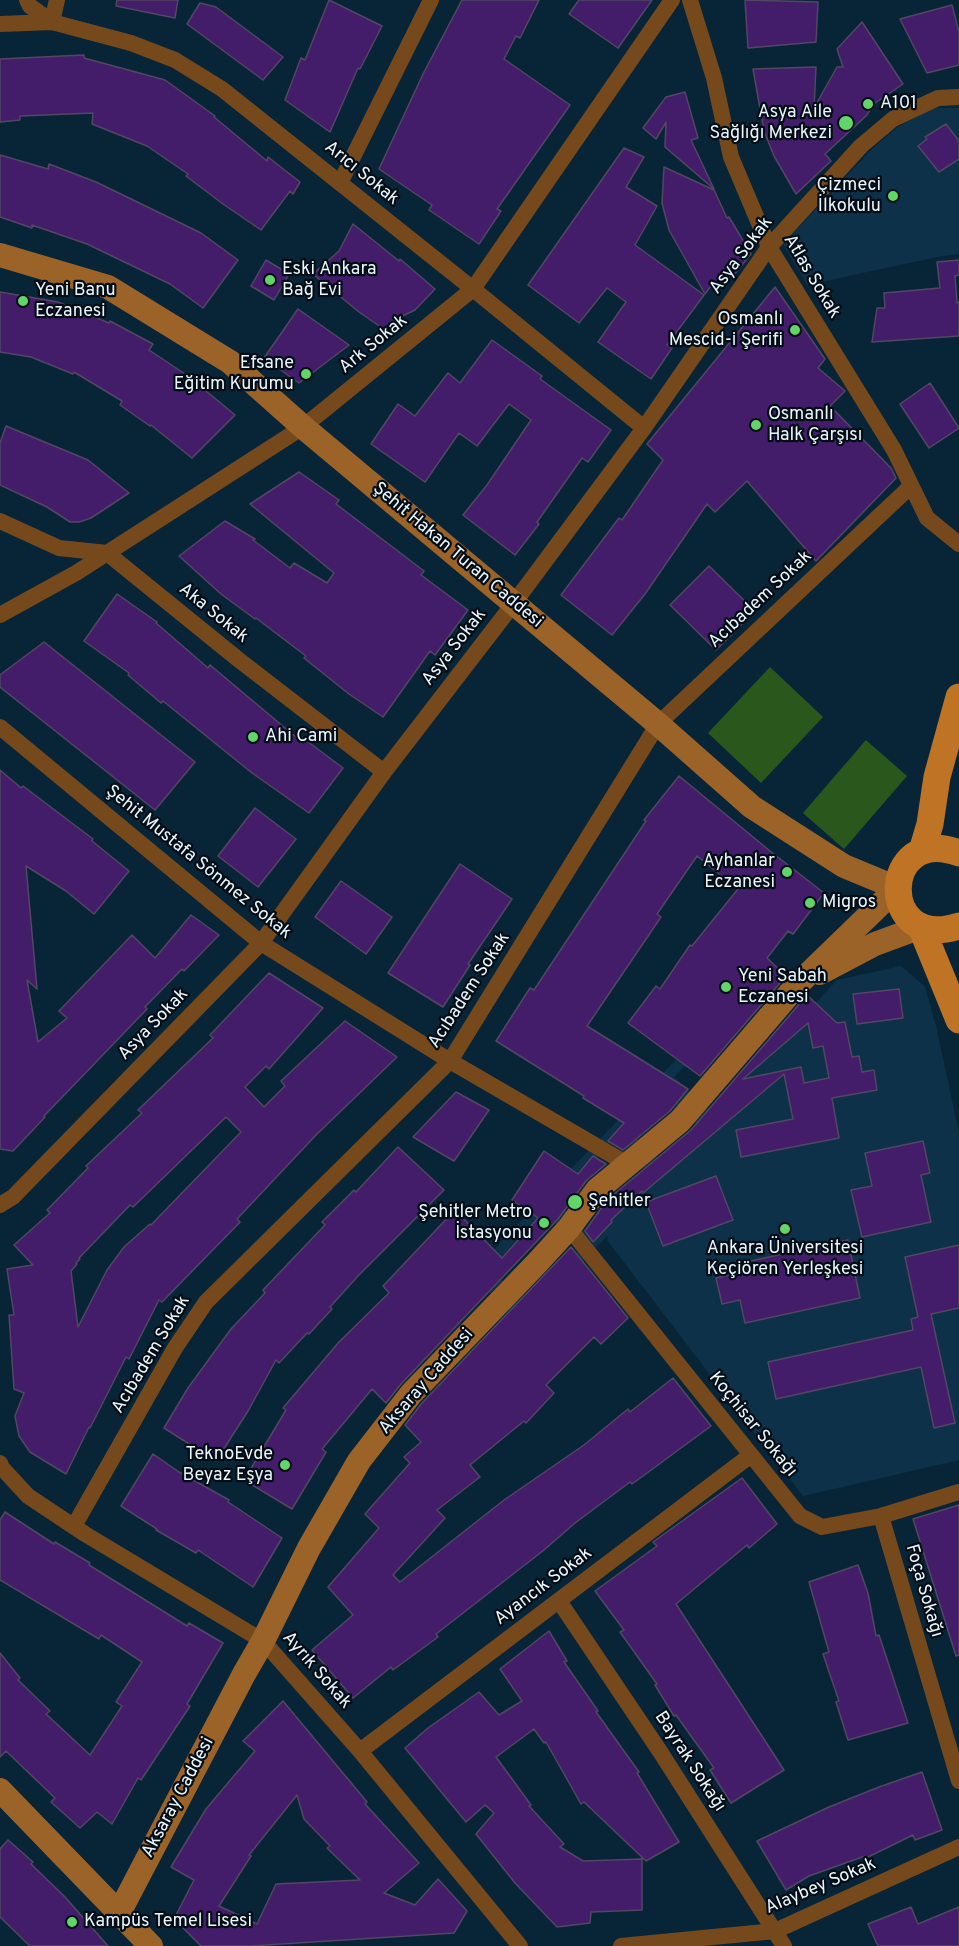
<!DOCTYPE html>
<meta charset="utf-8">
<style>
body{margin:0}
canvas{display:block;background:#082537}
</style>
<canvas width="959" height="1946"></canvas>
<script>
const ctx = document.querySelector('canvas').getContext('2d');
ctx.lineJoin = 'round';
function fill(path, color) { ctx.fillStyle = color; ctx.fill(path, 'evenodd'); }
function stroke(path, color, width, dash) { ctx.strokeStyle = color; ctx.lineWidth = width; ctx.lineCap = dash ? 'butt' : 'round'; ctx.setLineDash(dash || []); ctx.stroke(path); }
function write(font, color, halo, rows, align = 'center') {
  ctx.font = font + ' Overpass,sans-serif'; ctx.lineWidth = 4.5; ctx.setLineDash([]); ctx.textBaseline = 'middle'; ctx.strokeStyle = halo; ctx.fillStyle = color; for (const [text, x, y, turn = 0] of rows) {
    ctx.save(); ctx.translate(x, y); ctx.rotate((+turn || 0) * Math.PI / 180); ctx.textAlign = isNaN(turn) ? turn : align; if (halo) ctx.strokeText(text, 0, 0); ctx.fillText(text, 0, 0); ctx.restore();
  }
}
fill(new Path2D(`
 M929,108H959V254L937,257L807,285L783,244L873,148L895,129Z
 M901,966L925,987L936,1026L959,1133V1460L803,1496L607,1240L608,1235L510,1337L515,1317L478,1282L458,1287L688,1047L696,1054L674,1077L711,1111L735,1090L837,980ZM661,1090L698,1126L663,1163L626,1128ZM613,1142L621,1151L614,1161L636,1162L650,1177L593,1236L556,1201ZM543,1213L581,1248L528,1304L522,1297L530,1286H508L490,1269Z`), '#0c3148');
fill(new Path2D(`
 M770,667L823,717L761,783L708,733Z
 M866,740L907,776L844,849L803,813Z`), '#29571c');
const building = new Path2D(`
 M117,0H178L175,18L116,6Z
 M329,0L382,26L360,69L358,68L330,132L285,100L301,58L305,60Z
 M462,0H539L520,38L516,36L504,59L570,105L497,209L501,211L479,244L429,210L432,205L379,169L423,74Z
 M579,0H652L618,48L569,14Z
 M745,0L818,2L816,42L748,48Z
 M200,3L216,7L283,57L263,80L187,24Z
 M952,5L959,32V65L927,73L900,19Z
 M862,22L903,84L875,103L866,116L825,154L831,161L796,194L774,156L764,131L753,69L816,67L814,108L837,67H843L837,49Z
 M84,55V58L165,80L215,116L214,117L267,161L268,157L300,182L293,194L290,191L261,230L223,204L186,176L188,174L147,146L92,124L93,113L20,116V120L0,122V59Z
 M685,92L698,138L691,140L714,189L665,147L666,122L656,139L643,128L666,97Z
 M946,124L959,141V159L939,172L918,146L927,139L925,137Z
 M624,148L644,157L626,187L657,206L635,245L704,295L667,345L672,348L651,379L598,342L626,302L607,288L579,323L528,285Z
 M0,155L48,169L49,164L96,182L201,233L238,260L203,308L170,284L112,256L87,244L32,225V228L0,217Z
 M664,167L714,190L727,218L729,217L751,254L734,275L718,284L714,282L705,294L669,230L662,203Z
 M353,224L399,261L400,259L435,289L415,310L394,320L385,330L359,312L313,274L339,251Z
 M266,260L289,274L274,300L251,286Z
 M959,260V275L955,276L957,303L959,302V336L872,342L877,308H885L884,293L940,288L937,262Z
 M775,287L825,359L818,368L845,391L830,406L891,468L896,478L816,561L747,481L715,512L707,504L645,594L612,635L561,595L619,518L622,520L663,460L647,444Z
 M0,292L58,302L109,323L110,321L153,344L149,350L188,376L235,415L192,458L151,425L150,426L120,405L122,401L74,372L73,374L31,357L0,352Z
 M298,309L349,345L299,383L264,358Z
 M492,340L542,376L540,379L611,430L588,462L582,458L537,522L539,524L515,555L463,515L487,485L531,420L509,404L477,446L459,433L425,482L371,444L398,404L415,416L448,373L460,383Z
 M930,383L959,428L929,448L900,404Z
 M6,426L88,460L129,493L91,518L79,522H70L47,507L0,485V443Z
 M299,472L339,500L336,504L424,571L421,575L468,610L435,655L430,651L383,717L349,694L304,658L306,656L256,618L255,619L221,594L179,556L225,521L255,539L253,540L290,568L294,563L327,583L334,573L250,504Z
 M709,566L755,611L716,650L670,605Z
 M117,594L157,622L156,623L208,668L210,665L297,738L299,735L343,768L309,813L252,773L163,701L161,703L128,675L129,673L84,641Z
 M44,642L195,762L155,810L0,687V675Z
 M0,770L21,788L23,786L93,839L92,841L129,871L94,914L66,891L26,866L37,989L27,980L38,1042L67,1018L59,1011L132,935L155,958L191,915L219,935L184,971L182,969L145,1007L147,1009L44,1116L45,1117L13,1151L0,1149Z
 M679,776L770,851L824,893L793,934L788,931L767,958L786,976L700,1076L628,1023L656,986L660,989L690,945L692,946L738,889L697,856L657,914L661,917L587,1026L688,1089L670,1111L623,1150L608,1141L624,1123L583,1098L584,1096L496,1041L530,988L534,990L646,821L644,820Z
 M255,808L296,839L258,887L218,856Z
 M460,864L512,899L468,964L470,965L443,1007L388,973Z
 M341,881L392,917L366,954L315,917Z
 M269,973L323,1008L269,1069L266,1066L245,1087L264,1107L285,1086L281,1081L345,1021L397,1057L316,1135L237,1219L240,1222L162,1302L159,1300L129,1359L126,1357L90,1428L89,1427L66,1474L30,1452L19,1436L15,1416L24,1393L14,1389L9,1315H14L7,1269L33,1265L14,1245L50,1213L47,1210L88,1168L86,1166L142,1113L138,1110L213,1038L210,1035ZM226,1117L241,1132L151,1225L150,1224L124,1247L107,1270L78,1327L71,1271L77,1264L76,1263L80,1259L79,1258L130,1205L133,1207Z
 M899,989L903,1018L857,1024L853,994Z
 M807,995L837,1023L845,1022L852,1057L859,1056L862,1072L874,1070L877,1090L832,1098L839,1138L741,1157L736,1130L793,1119L784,1074L643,1193L642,1191L611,1220L612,1222L593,1242L585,1231L607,1200L691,1130ZM808,1023L813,1048L823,1046L829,1078L804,1083L801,1067L743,1079Z
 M456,1092L489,1110L454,1161L413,1137Z
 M923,1141L930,1173L921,1175L931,1222L862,1237L851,1190L872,1186L865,1153Z
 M398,1147L444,1190L358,1276L330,1307L332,1309L309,1334L307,1333L279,1363L276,1360L248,1411L216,1461L164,1428L188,1388L231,1329L265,1293L263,1290L325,1225L322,1222L354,1190L356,1192Z
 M544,1151L578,1174L593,1156L606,1164L586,1181L558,1219L401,1384L386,1403L372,1389L322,1449L326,1452L292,1509L244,1480L286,1410L283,1408L339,1342L389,1293L383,1286L455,1210L502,1258L538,1218L512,1200Z
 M716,1176L733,1220L663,1246L646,1202Z
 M848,1240L860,1298L745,1323L740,1300L722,1304L716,1278L734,1274L732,1265Z
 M959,1245V1308L931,1314L955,1423L934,1428L921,1367L776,1399L768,1362L913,1330L911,1319L918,1317L905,1257Z
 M571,1247L628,1318L601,1344L594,1337L546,1385L554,1393L526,1423L524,1421L470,1465L480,1477L437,1510L445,1518L393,1575L400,1582L504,1500L584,1445L628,1409L630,1412L673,1378L711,1426L632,1484L630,1482L575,1523L544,1550L436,1634L438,1637L393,1670L391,1667L353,1698L312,1650L353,1615L328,1587L379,1528L365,1514L410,1463L404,1457L421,1442L405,1425L422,1403Z
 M153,1454L179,1472L229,1500L228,1502L282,1538L253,1587L198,1550L196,1553L156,1530L157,1529L121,1506Z
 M742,1478L777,1524L749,1548L747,1545L676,1604L784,1770L731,1803L710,1770L714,1768L676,1715L674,1716L655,1685L657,1684L620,1632L624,1630L595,1591L657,1546L653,1542Z
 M959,1505V1655L956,1656L913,1519Z
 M5,1512L54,1544L55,1542L90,1563L89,1565L187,1626L189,1623L223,1643L187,1704L190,1706L141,1780L138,1778L112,1824L97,1812L80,1828L51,1802L55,1798L6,1751L0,1757V1653L20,1678L18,1680L50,1711L46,1714L90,1755L122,1706L116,1702L142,1662L101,1635L99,1639L0,1580V1520Z
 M858,1565L868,1593L876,1636L879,1635L908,1723L848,1740L836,1702L839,1701L823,1654L829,1652L809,1582Z
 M549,1631L567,1661L564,1662L598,1711L596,1712L639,1772L637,1773L679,1842L646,1861L584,1802L581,1804L546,1742L544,1743L534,1729L496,1757L531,1805L529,1806L564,1844L560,1847L583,1861L642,1859V1910L591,1912L590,1923L557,1927L515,1883L476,1834L494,1813L485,1805L466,1822L405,1748L428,1728L479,1692L499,1715L522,1701L500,1669Z
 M283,1701L367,1802L365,1804L419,1863L384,1893L415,1905L438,1879L467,1911L454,1933L250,1946H201L174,1919L194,1880L171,1867L206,1809L255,1751L243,1741ZM297,1795L304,1819L330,1846L327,1848L360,1880L276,1884L257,1924L219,1906L251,1856L249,1855Z
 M922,1772L942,1830L915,1840L913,1835L866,1858L865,1856L809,1876L786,1890L757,1841L829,1807L879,1787Z
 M8,1840L33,1862L31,1864L65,1897L108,1946H30L0,1917V1849Z
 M911,1907L918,1924L959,1907V1946H878L868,1924Z`);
fill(building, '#431c6a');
stroke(building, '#524663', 1.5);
stroke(new Path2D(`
 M27,0L30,6L52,22L131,43L175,60L222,89L473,289L644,428
 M690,0L714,78L731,157L769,247L894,450L927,518L959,544
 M0,24L52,22L57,0
 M340,183L431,0
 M0,521L59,548L107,553L239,660L384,772
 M0,615L76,573L303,427L473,289L672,0
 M0,727L261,943L450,1061L629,1165
 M0,1205L13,1197L261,943L384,772L514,603L644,428L769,247L861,146L893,119L938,98L959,97
 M569,1228L800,1516L822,1527L881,1516L959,1492
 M0,1463L2,1468L28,1496L85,1534L263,1641L360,1751L520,1946
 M881,1516L959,1781
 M74,1526L175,1348L206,1302L450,1061L658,724L911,486
 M559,1601L661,1753L784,1946
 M360,1751L751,1455
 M621,1946L775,1931L959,1847`), '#76491c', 16);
stroke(new Path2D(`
 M0,255L108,287L230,362L303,427L658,724L752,807L844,866L897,888L797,985L680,1121L597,1190L569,1228L538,1262L411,1394L359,1461L309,1548L263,1641L244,1674L119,1913
 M820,973L875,944L921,927
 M0,1790L151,1946`), '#9c6329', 24);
stroke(new Path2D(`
 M922,851L930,824L937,777L959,697
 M959,853C880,823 876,953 959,926
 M921,927L959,1020`), '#be7424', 27);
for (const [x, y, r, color] of [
 [868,104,6,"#61d56a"],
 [846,123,8,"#61d56a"],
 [893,196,6,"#61d56a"],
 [270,280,6,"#61d56a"],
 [23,301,6,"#61d56a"],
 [795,330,6,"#61d56a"],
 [306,374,6,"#61d56a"],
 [756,425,6,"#61d56a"],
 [253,737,6,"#61d56a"],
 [787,872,6,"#61d56a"],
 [810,903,6,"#61d56a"],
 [726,987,6,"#61d56a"],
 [575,1202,8,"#61d56a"],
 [544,1223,6,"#61d56a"],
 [785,1229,6,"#61d56a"],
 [285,1465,6,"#61d56a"],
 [72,1922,6,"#61d56a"]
]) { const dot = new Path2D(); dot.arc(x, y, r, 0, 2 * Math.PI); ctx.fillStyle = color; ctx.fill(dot); stroke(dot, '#030d15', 2); }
write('18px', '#ebf5fc', '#030d15', [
 ["A101",880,104],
 ["Asya Aile",832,113,"right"],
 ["Sağlığı Merkezi",832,134,"right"],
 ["Çizmeci",881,186,"right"],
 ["İlkokulu",881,207,"right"],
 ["Eski Ankara",282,270],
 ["Bağ Evi",282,291],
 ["Yeni Banu",35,291],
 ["Eczanesi",35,312],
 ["Osmanlı",783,320,"right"],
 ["Mescid-i Şerifi",783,341,"right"],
 ["Efsane",294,364,"right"],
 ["Eğitim Kurumu",294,385,"right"],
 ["Osmanlı",768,415],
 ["Halk Çarşısı",768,436],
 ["Ahi Cami",265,737],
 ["Ayhanlar",775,862,"right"],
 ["Eczanesi",775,883,"right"],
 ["Migros",822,903],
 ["Yeni Sabah",738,977],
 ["Eczanesi",738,998],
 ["Şehitler",588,1202],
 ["Şehitler Metro",532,1213,"right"],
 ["İstasyonu",532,1234,"right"],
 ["Ankara Üniversitesi",785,1249,"center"],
 ["Keçiören Yerleşkesi",785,1270,"center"],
 ["TeknoEvde",273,1455,"right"],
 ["Beyaz Eşya",273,1476,"right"],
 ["Kampüs Temel Lisesi",84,1922]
], 'left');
write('18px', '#ebf5fc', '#030d15', [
 ["Arıcı Sokak",361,174,39],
 ["Asya Sokak",742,256,-53],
 ["Atlas Sokak",811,277,59],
 ["Ark Sokak",374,345,-39],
 ["Şehit Hakan Turan Caddesi",457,556,40],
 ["Acıbadem Sokak",761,600,-43],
 ["Aka Sokak",213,614,39],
 ["Asya Sokak",455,648,-52],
 ["Şehit Mustafa Sönmez Sokak",198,863,39],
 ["Acıbadem Sokak",470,991,-57],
 ["Asya Sokak",154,1025,-46],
 ["Acıbadem Sokak",152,1355,-59],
 ["Aksaray Caddesi",427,1382,-49],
 ["Koçhisar Sokağı",752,1425,51],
 ["Ayancık Sokak",544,1587,-37],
 ["Foça Sokağı",923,1591,74],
 ["Ayrık Sokak",316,1671,49],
 ["Bayrak Sokağı",689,1762,57],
 ["Aksaray Caddesi",179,1798,-62],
 ["Alaybey Sokak",821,1887,-23]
]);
</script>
